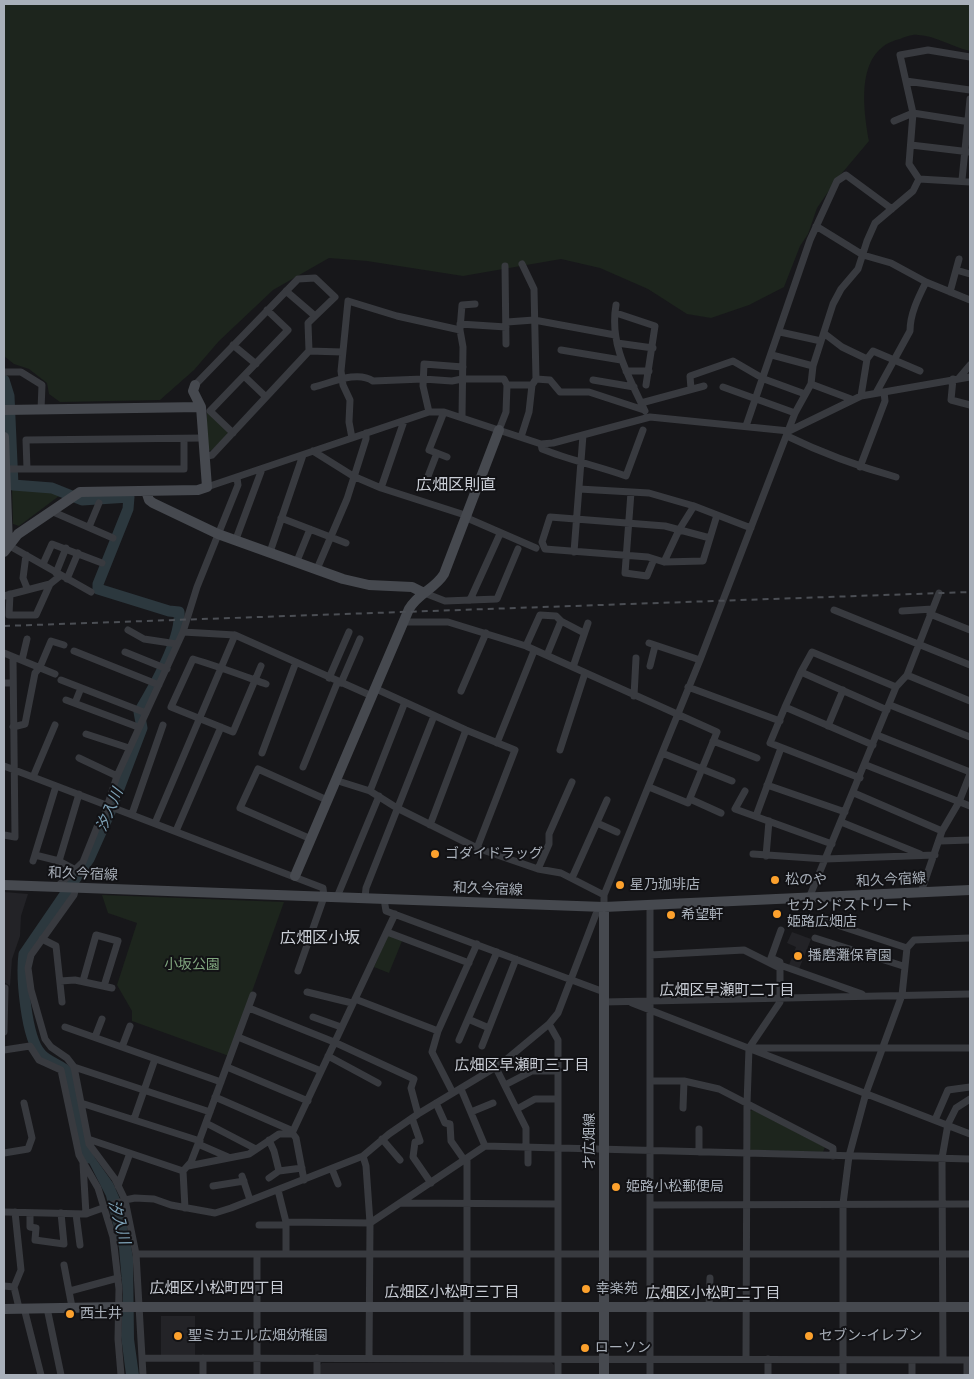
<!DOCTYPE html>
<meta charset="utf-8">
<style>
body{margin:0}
#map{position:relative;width:974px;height:1379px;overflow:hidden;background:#17171a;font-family:Quicksand,sans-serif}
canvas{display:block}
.frame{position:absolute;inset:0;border:5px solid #a9b0ba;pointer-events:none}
</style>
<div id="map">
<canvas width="974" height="1379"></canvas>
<div class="frame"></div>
</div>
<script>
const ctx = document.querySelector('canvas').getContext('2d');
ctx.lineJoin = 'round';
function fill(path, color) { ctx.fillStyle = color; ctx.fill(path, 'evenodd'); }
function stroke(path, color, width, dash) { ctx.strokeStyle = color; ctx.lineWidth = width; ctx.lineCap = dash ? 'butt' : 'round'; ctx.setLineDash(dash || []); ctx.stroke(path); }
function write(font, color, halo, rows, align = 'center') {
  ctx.font = font + ' Quicksand,"Noto Sans JP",sans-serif'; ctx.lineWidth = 4; ctx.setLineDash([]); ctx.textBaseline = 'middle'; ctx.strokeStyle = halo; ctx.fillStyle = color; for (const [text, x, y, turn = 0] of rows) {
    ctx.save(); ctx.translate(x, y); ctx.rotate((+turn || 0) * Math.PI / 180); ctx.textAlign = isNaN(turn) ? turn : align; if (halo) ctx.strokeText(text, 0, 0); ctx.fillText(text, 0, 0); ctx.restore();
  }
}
fill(new Path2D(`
 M4,892L28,894L21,916L20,936L12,959L10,986L4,982Z
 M792,932L811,939L799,969L789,965L796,947L787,943Z
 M161,1316H195V1355H161Z
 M551,1362L554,1365V1375H320V1365L322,1363Z`), '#232327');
fill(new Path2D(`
 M4,4H970V51C953,47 936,36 918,35C913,34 905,37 900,39C855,49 863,107 869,141L837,179L817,208L808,234L800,246L784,287L749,305L711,318L687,314L648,289L600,268L561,259L463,276L367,261L329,258L273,290L219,341L194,370L160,400L60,402L49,394L47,383L29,369L14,364L4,356Z
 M207,411L228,430L227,435L211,451L207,449Z
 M12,487L52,488L63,493L19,526L13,524Z
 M102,895L284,902L229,1056L132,1021V1011L117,985L137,923L108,913Z
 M388,935L402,941L389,973L374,967Z
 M753,1110L825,1147L823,1152L751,1150L749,1148V1111Z`), '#1d251d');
fill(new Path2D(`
 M83,1123L88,1148L113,1183L123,1206L133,1257L134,1339L139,1375H126L121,1336L123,1294L119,1248L106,1196L83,1151Z`), '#2c383e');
stroke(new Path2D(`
 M4,380L9,396L13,485L52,488L82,500L129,497L128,509L98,584V589L169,611L179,612C182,638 153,689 139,712L142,728L110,812L89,859L24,954C21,976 26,1038 41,1054C50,1064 65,1065 71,1077L82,1142L89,1158`), '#2c383e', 11);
stroke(new Path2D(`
 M970,57L928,50L900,55L913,113L909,164L919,179L970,182
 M906,81L970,90
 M894,121L913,113L970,122
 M911,145L970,152
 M962,180L970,99
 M816,226L863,255L891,263L926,282L970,300
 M522,264L534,289L536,379
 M505,266L506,344
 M956,270L970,274
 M286,291L315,316
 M950,292L959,259
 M616,305C609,344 629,377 645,411
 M616,313L655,326L646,385
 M507,322L534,320L615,335
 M460,324L506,327
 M460,329L462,305L475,304
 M780,332L821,341
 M825,334L842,347L867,359
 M617,343L653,348
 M233,345L256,364
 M561,350L621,360
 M309,351L342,352
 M772,355L813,366
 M626,371H649
 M4,372H21L42,385L41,410
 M244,376L266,397
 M959,378L970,365
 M953,379L951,400L970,405
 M593,380L634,387
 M811,384L851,399
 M195,385L298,279L315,278L335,297L308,323L309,351L212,455L204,457
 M314,387C331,383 357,370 373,381L423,379L452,381L462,379H504L507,385H532L536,379L550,380L560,392H589L644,410
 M723,387L795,413
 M691,389L690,376L733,361L764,379L805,394
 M876,393L910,331C910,314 918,298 926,282
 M861,396L867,359L873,351L920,371
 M641,403L704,386
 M429,412L423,386L424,364L463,367
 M444,412L429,450L447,457
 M746,426L810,240L837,181L846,175L892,209
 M499,430L506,412L507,385
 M233,433L210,411L288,330L267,310
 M787,436C824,454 857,466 896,477
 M521,437L529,412L532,385
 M352,438L349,422L350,400L343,385L341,371L348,301L397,316L460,330L463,347L462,417
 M541,444L542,449C569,460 598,466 626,476L643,430
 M313,451L353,476L381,488L468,516
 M860,467L885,401L884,392
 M6,469H184V439
 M27,469L26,440L204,438
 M425,484L437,453
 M207,487L429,412H444L541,444L553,443L650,417L789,431L861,396L970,377
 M381,488L404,421
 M579,489L649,493L694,506L751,528
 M631,492L625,573L647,576L654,559
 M51,511L113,538
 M281,518L346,543
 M467,518L536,548
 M89,527L99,503
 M710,538L665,526L550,517L542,542L545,549L648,557L664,562L703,561L717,515
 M236,539L262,469
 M8,545L91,592
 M270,552L303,455
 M574,552L583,435
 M26,555L23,578L27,588
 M297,561L310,529
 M664,562L679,530L694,506
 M43,564L52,544L102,563
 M317,569L347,499L366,439V433
 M56,573L66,548
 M67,579L78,553
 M422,592L445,601L497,599L518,549
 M10,594L9,615H36L50,584
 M4,596L50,584L60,576
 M470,600L499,536
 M834,610L970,665
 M902,611L932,609
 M930,614L970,630
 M404,622H448L526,646L717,732L688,803L649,787
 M128,630L144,639L177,644
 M183,632L235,635L372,696
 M649,643L700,660
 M526,646L540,615L556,616L561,621L584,633
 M74,651L159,685
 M125,652L167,669
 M4,653L55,674
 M547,655L561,621
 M22,660L27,639
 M261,666L233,732L171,707L193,659C217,666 241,675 266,684
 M650,666L655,646
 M573,667L588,623
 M907,675L970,701
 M329,678L349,632
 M61,680L146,713
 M4,683H12
 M341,683L360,639
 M688,687L780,721
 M374,688L466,730L515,750L477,848
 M461,691L486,633
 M634,696L636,658
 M66,700L138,727
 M75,703L81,688
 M890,705L970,737
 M785,707L801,672
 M887,710L801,672L812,652L896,687
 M828,726L843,690
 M13,727L25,724L35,673L40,667L51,641L64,645
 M86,734L129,748
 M877,735L970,772
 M713,741L757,758
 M497,743L534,651
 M560,750L585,673
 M262,753L296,662
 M662,753L732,781
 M79,758L117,776
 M866,765L970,806
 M4,766L323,888L324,897L298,971
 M303,767L338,681
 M33,777L55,725
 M860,778L770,743L785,707L873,745
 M335,780L370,791L397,808L477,848L538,869L561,873L604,895
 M767,785L845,812
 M370,791L405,702
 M745,791L735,809L832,844
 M854,793L942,831
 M690,799L721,813
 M132,814L163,725
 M756,816L781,748
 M841,822L920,854
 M155,823L235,635
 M597,823L617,832
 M430,825L466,730
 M176,831L221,727
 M4,835L15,837L13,657
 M311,839L240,808L258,769L327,800
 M940,841L970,840
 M753,854L825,859L935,855
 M35,855L59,861L74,869
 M766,856L769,821
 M33,861L56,786
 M59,861L79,794
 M538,869L549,844V834L572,782
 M572,878L607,800
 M58,886L83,862L97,827L104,816L117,776L183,632L197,587L238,485L237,478
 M76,887L74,895L31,955L28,968L31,990L45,1039L51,1047L67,1058L74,1067L89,1144L115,1179L125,1200L136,1254L143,1375
 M921,892L942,831L959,802L970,774
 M337,897L379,796
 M365,898L366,888L434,716
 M809,898L896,687L907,675L939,593
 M384,899L386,911L604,992
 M822,920L907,948
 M387,932L469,963
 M815,938L903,966
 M42,939L56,946L62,1002
 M650,955L744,950L780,968V1002L749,1048L747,1104L746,1359
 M780,965L862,994
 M780,968V962L771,958L781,930
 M60,981L75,980L112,988
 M83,981L96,935L118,941L104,986
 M307,992L352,1003
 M355,999L438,1031L477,944
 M604,1002L970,994
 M632,1003L970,1134
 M249,1008L334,1042L414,1079L411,1088L418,1114
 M313,1017L341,1027
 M468,1019L489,1028
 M549,1024L558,1040V1375
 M65,1027L221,1082
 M438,1031L432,1052L453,1093
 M4,1032L5,988
 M95,1037L102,1019
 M238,1037L321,1071
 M459,1040L497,952
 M482,1046L516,959
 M122,1047L130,1026
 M755,1048H970
 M4,1050L30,1046L39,1060L61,1070L79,1155L98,1188L113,1237L119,1289L118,1339L121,1375
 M328,1056L378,1083
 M74,1067L210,1112
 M227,1067L308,1101
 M496,1068L526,1128V1147
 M650,1081H684L719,1089L833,1148V1156
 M505,1085L532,1071H558
 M461,1089L485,1146
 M215,1097L293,1131L395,914
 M81,1103L200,1141
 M436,1103L445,1123L450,1124L451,1141L465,1161
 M683,1108L684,1081
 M517,1109L535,1099H558
 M471,1112L493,1103
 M412,1118L420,1141L415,1142L413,1157L431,1183
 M134,1119L155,1059
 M935,1120L948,1090L970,1087
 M206,1123L256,1149
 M699,1129V1152
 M88,1139L183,1171
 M382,1139L400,1160
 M269,1140L274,1151L279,1171
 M198,1144L228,1157
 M528,1147V1163
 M4,1153L28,1149L32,1138L24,1103
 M363,1156L366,1166L370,1223L369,1358
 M467,1160V1358
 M83,1164L86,1214
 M188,1166L249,1154L279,1134H293L296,1138L304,1180
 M332,1169L338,1184
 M242,1176L250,1200
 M269,1178L279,1171L302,1168
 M118,1186L130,1153
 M213,1186L244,1181
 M278,1190L286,1222V1254
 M401,1203L558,1204
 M650,1205L970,1204
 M185,1208L183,1171L191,1162L198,1144L253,995
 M4,1212L86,1214L125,1200L135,1198L154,1199L171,1205L215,1213L231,1208L363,1156L389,1134L418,1114L501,1064L549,1024L558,1013L596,914L604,907V895L700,660L795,413L811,384L813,366L833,304L841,289L858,269L867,241L875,223L913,191L919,179
 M15,1212L21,1270L14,1287L19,1308
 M30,1213V1227L36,1228L35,1240L64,1244L61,1213
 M76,1214L80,1245
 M286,1222L370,1223L485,1146L970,1159
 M259,1225H286
 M136,1254H970
 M64,1265L72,1307
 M4,1286L14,1287
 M70,1291L118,1278
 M709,1307L710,1278
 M24,1308L41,1375
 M47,1308L61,1375
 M142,1358L970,1360
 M203,1358V1375
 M317,1358V1375
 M943,1360L942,1158L948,1124L956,1108L970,1099
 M257,1375V1254
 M650,1375V905
 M768,1375V1359
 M843,1375V1204L849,1156L866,1093L902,995L907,948L914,940L970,938
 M912,1375V1360
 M967,1375V1360`), '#383a3f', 7);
stroke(new Path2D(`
 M4,410L201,407
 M4,437L8,545
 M146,491L149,500L153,503L218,534L343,579L369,585L412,587L422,592
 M4,552L18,534L80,492L198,490L207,487L201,407L193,391L195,385
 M295,876L409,609C418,593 435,589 444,574L499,430
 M4,885L604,907L970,890
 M604,907V1375
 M4,1309L118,1307H970`), '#46494f', 10);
stroke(new Path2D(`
 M4,626L970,592`), '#4b4e54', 2, [6, 5]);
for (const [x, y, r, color] of [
 [435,854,5,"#fca12d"],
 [775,880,5,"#fca12d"],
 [620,885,5,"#fca12d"],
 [777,914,5,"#fca12d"],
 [671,915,5,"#fca12d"],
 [798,956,5,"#fca12d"],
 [616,1187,5,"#fca12d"],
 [586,1289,5,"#fca12d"],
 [70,1314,5,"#fca12d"],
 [178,1336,5,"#fca12d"],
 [809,1336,5,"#fca12d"],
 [585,1348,5,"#fca12d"]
]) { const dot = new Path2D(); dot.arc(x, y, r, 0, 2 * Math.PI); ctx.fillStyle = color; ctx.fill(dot); stroke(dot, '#121215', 2); }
write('14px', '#a9b0ba', '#121215', [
 ["ゴダイドラッグ",445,854],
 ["松のや",785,880],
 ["星乃珈琲店",630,885],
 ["セカンドストリート",787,906],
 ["姫路広畑店",787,922],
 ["希望軒",681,915],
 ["播磨灘保育園",808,956],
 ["姫路小松郵便局",626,1187],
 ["幸楽苑",596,1289],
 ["西土井",80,1314],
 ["聖ミカエル広畑幼稚園",188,1336],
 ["セブン-イレブン",819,1336],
 ["ローソン",595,1348]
], 'left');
write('14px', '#a9b0ba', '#121215', [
 ["和久今宿線",83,874,2],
 ["和久今宿線",891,880,-3],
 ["和久今宿線",488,889,2],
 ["才広畑線",590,1141,-90]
]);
write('14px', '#80a67f', '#121215', [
 ["小坂公園",192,965]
]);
write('italic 15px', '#7ea2b7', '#121215', [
 ["汐入川",110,810,-67],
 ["汐入川",119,1222,75]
]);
write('15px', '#caced6', '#121215', [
 ["広畑区早瀬町二丁目",727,990],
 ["広畑区早瀬町三丁目",522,1065],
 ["広畑区小松町四丁目",217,1288],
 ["広畑区小松町三丁目",452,1292],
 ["広畑区小松町二丁目",713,1293]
]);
write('16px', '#caced6', '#121215', [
 ["広畑区則直",456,485],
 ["広畑区小坂",320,938]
]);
</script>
